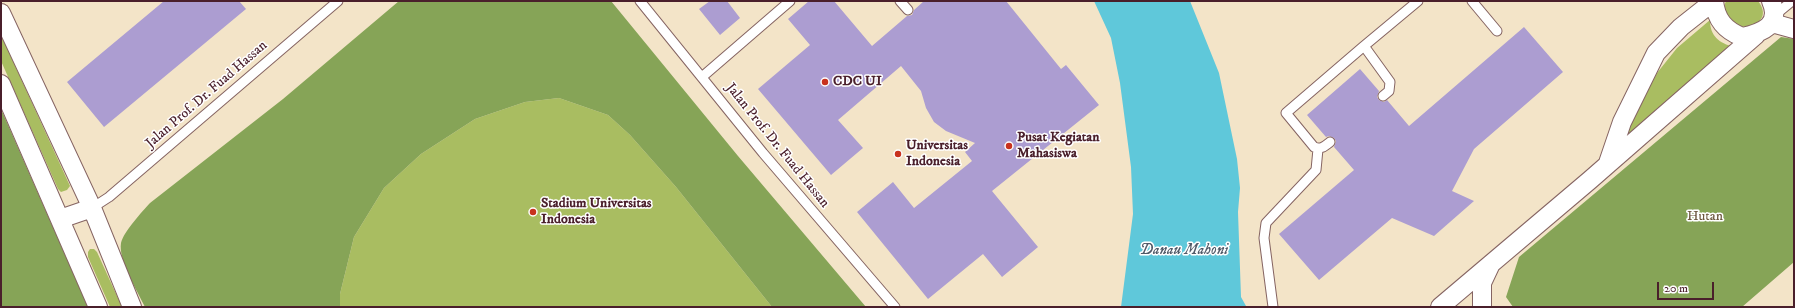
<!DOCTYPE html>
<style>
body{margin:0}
#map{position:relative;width:1795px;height:308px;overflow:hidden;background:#f3e4c8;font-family:"IM FELL DW Pica",serif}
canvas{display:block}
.frame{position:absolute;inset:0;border:2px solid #4a1f2b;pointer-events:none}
.scale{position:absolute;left:1657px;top:282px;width:57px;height:18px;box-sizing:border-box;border:2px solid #4a1f2b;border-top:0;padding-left:5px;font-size:12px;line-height:14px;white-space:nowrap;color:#4a1f2b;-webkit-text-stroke:3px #fff;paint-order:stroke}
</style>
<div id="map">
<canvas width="1795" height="308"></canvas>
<div class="frame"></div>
<div class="scale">20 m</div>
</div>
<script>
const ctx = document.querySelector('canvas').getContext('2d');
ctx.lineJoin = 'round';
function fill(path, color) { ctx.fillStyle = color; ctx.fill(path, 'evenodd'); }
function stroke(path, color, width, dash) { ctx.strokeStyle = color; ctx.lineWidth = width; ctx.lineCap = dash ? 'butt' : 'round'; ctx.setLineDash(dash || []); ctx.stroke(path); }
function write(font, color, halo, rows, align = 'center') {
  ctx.font = font + ' "IM FELL DW Pica",serif'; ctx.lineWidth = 3; ctx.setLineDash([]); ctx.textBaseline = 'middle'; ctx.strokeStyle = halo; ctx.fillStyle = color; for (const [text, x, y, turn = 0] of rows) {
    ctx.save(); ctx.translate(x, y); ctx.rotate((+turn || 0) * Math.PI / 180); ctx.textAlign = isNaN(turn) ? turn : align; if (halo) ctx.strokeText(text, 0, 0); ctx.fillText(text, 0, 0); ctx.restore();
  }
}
fill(new Path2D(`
 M1726,1H1758C1773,20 1751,31 1732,25L1723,9Z
 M1710,20C1710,36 1719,43 1734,47L1619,144L1657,73L1677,48Z
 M1,35L70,186L67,190L61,192L58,189L1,61Z
 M559,98L608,115L630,135L676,187L772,307H340V294L354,237L384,188L421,154L475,119L525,102Z
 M90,249H94L97,252L122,307H110L88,257V252Z`), '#a9bd61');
fill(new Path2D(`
 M399,1H611L738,156L866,307H772L676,187L630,135L608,115L559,98L525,102L475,119L421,154L384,188L354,237L340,294V307H145C138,292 118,260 121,243C124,231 142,212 150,203L283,99Z
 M1781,37L1794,39V262L1742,307H1513L1506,297L1519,257Z
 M1,109L88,307H1Z`), '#86a457');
fill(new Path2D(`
 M1094,1H1190L1219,73L1237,159L1240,188L1238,212L1241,297L1246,306L1249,307H1121L1133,214L1131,167L1120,83L1111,38Z`), '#5fc8da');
fill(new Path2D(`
 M164,1H239L246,9L104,127L67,82Z
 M710,1H727L740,18L720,35L699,9Z
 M809,1H834L872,46L907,16L912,15L914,10L924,1H1006L1061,69L1066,65L1099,105L992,191L1038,247L1002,277L983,254L928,299L857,212L893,182L914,208L972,161L965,152L975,143L946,131L934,122L926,108L921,91L901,66L838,120L863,148L831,175L758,89L810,45L788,19Z
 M1524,27L1563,72L1474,149L1452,191L1474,201L1434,236L1392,218L1319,280L1279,234L1354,170L1334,147L1336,141L1334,138L1329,136L1326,137L1307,115L1360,69L1379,91L1377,97L1379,100L1384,102L1387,100L1409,126Z`), '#ac9dd1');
const lane = new Path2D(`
 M640,1L763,153L895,307
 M900,1L908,10
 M1472,1L1497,31
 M1775,15L1792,1
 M1364,46L1418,1
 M702,77L790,1
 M1330,142C1325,146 1321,150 1314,147L1286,113L1364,46L1390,82L1389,91L1383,96
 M92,208L109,197L338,1
 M1273,307L1264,238L1266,223L1316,170L1318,149`);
const street = new Path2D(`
 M1714,1C1716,20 1725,30 1742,37C1762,33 1782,25 1771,1
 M1,13L92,208L132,307
 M1772,23L1794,29
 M1,84L98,307
 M1608,163L1622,122L1656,53L1681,27L1714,1
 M60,219L92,208
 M1440,307L1590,180L1756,35
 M1482,307V283L1490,266`);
stroke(lane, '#856462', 11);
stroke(street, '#856462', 20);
stroke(lane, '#fff', 9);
stroke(street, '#fff', 18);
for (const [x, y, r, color] of [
 [825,82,4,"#c8321e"],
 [1009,146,4,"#c8321e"],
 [898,154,4,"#c8321e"],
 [533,212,4,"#c8321e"]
]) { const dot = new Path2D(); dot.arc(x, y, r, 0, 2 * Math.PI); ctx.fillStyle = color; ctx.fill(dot); stroke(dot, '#fff', 1.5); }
write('bold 14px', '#4a1f2b', '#fff', [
 ["CDC UI",833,82],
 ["Pusat Kegiatan",1017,138],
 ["Mahasiswa",1017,154],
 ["Universitas",906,146],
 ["Indonesia",906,162],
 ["Stadium Universitas",541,204],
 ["Indonesia",541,220]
], 'left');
write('14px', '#4a1f2b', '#fff', [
 ["Jalan Prof. Dr. Fuad Hassan",207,95,-41],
 ["Jalan Prof. Dr. Fuad Hassan",777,146,51]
]);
write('14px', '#6b563e', '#fff', [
 ["Hutan",1705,217]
]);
write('italic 15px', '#515a68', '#fff', [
 ["Danau Mahoni",1184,251]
]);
</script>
